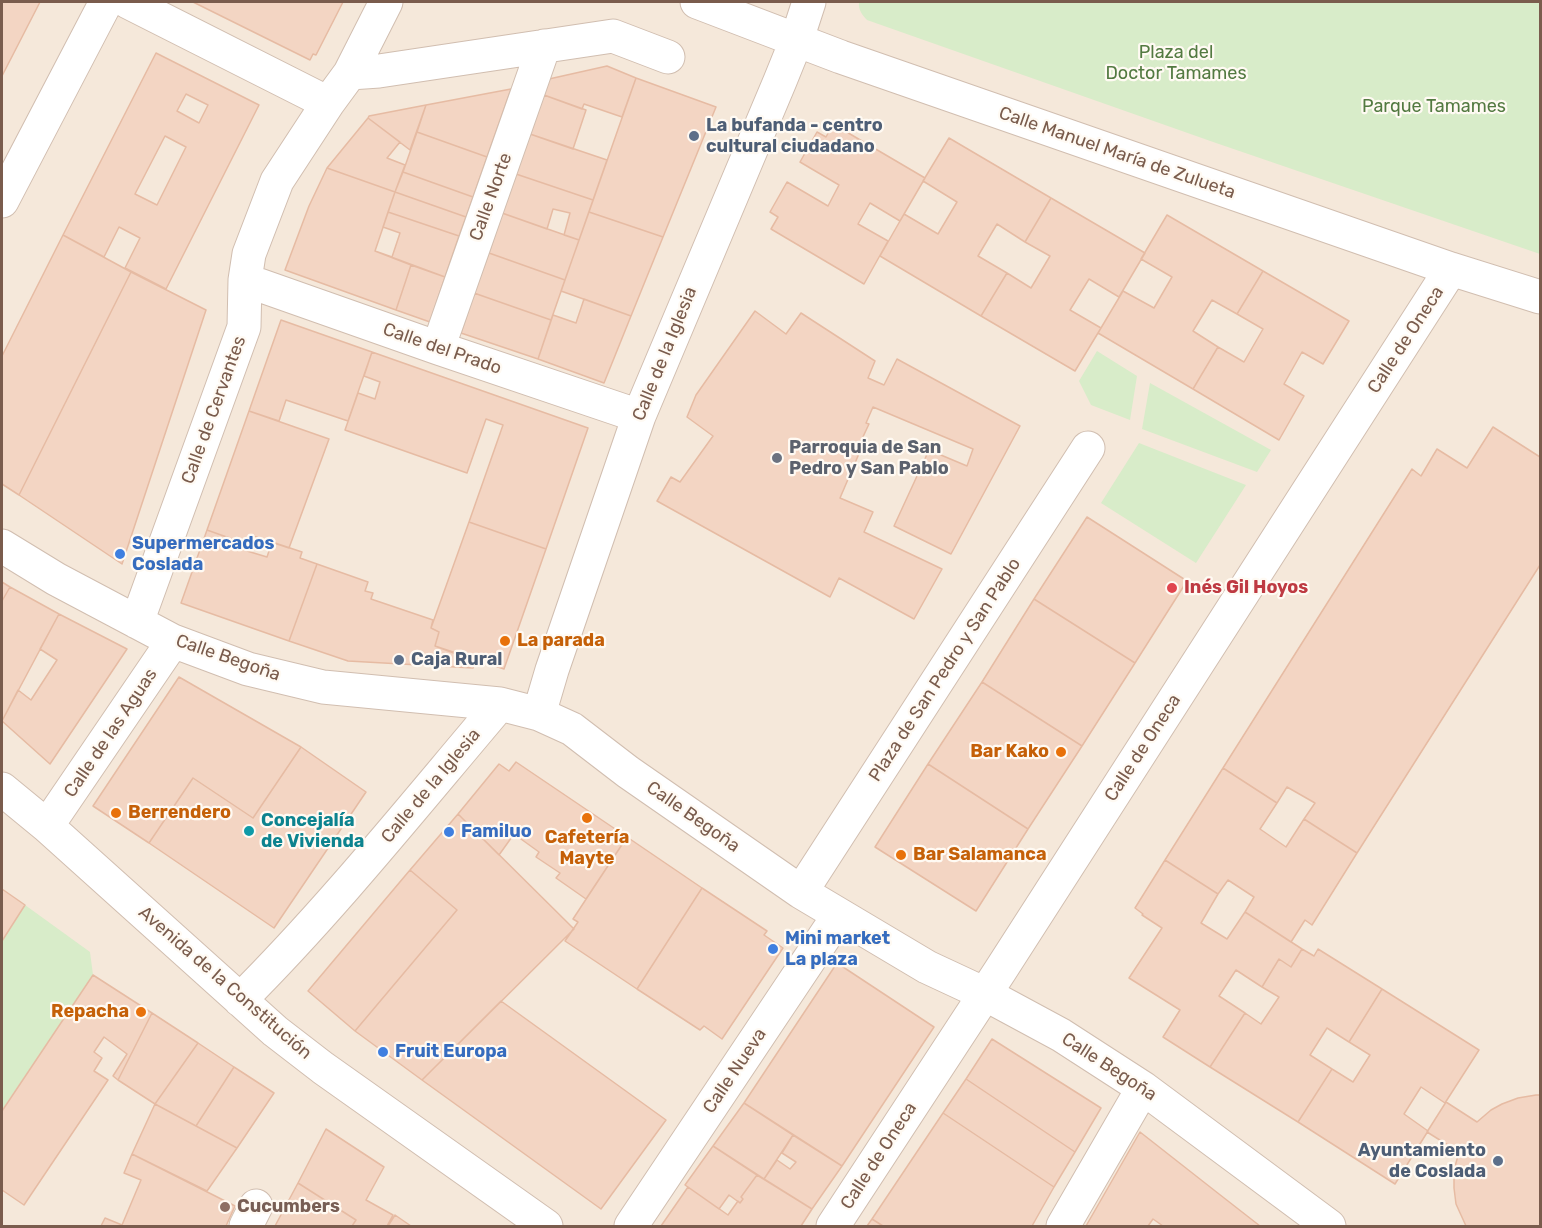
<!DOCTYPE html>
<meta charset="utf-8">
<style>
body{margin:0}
#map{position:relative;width:1542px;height:1228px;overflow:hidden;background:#fdf6ec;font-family:Rubik,sans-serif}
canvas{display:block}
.frame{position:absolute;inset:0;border:3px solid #7a5c4d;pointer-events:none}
</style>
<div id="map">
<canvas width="1542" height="1228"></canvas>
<div class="frame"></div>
</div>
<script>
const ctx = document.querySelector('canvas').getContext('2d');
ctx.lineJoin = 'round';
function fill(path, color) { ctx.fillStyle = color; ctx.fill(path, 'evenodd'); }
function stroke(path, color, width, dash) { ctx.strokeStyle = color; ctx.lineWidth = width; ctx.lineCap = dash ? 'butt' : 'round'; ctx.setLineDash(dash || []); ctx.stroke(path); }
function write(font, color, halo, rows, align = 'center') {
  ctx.font = font + ' Rubik,sans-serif'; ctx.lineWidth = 4.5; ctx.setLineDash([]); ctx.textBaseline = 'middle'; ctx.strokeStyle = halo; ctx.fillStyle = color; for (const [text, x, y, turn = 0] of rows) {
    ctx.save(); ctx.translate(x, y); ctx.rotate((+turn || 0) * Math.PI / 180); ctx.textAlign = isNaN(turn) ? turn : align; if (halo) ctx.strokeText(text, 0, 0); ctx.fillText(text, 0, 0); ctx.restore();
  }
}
fill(new Path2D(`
 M2,2H1540V1226H2Z`), '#f5e8da');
fill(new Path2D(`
 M859,2H1540V254L1216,143L867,20C862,15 858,9 859,2Z
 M1097,351L1137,376L1130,420L1091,405L1079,381Z
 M1150,383L1271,450L1257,472L1142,429Z
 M1139,443L1246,485L1196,563L1101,503Z
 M25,905L90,952L93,975L2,1110V940Z`), '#d8ecc9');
const building = new Path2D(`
 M2,2H40L2,76Z
 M193,2H343L316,55L313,54L310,60Z
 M156,53L259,105L166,289L125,268L140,238L119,227L104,257L63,235ZM186,94L208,105L199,123L177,111ZM165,136L186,147L157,205L135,194Z
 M607,66L636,78L622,117L584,104L582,109L544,95L549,79Z
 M636,78L716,107L663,237L589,212Z
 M511,89L487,157L417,132L426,105Z
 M544,95L586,110L573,149L530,134Z
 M426,105L410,150L368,118L369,116Z
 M368,118L400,142L387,158L405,165L395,192L327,168Z
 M833,124L925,178L900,221L870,203L858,224L888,241L864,284L771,229L778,217L770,212L787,182L828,206L839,185L800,162L817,132L826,137Z
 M417,132L487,157L473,197L403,172Z
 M530,134L607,160L593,200L516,174Z
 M949,138L1051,198L1025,242L997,224L978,256L1007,273L981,316L880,256L904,214L938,234L957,202L923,181Z
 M327,168L395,192L375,251L411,265L396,310L285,270L309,206Z
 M403,172L473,197L466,217L395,192Z
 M516,174L593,200L579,240L564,235L570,213L553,209L547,229L502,213Z
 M395,192L466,217L459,236L388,212Z
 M1051,198L1145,253L1119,297L1089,279L1070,310L1101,328L1075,371L981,316L1007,273L1031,288L1050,256L1025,242Z
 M388,212L459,236L445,277L375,251L392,257L400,233L383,227Z
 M589,212L663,237L631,316L561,291Z
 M502,213L579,240L565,280L489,253Z
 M1167,215L1263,271L1237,314L1212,300L1193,331L1218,347L1193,389L1098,333L1123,291L1154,308L1172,277L1141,259Z
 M63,235L131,272L19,495L2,484V356Z
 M489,253L565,280L551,320L474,293Z
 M411,265L445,277L430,322L396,310Z
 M1263,271L1349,321L1323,364L1302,352L1284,384L1304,396L1279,440L1193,389L1218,347L1244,362L1263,329L1237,314Z
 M131,272L206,310L122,564L19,495Z
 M474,293L551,320L538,359L461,333Z
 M584,299L631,316L604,383L538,359L553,315L576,323Z
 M755,311L786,334L801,313L875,361L868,378L884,385L897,359L1020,426L951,554L894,526L929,450L967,466L973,449L873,407L866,423L869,424L861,441L864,442L840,498L873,512L864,532L942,569L914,619L839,578L830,597L657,501L671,477L680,482L713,436L687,417L696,395Z
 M281,320L372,352L348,421L286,400L279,421L249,411Z
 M372,352L588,428L546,549L469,522L503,425L486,419L467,473L345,430L358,393L375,399L380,382L364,376Z
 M249,411L329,439L289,548L253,536L249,545L207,530Z
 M1493,427L1540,457V565L1357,853L1304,819L1315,803L1287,787L1277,803L1223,768L1412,469L1421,476L1437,449L1467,468Z
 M1087,517L1187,581L1135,663L1034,599Z
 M469,522L546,549L504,669L435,646L439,632L431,628Z
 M207,530L249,545L247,551L267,557L272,542L302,552L300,558L317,564L289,641L181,603Z
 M317,564L368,582L365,591L373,593L371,599L433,620L431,628L439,632L435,646L475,661L473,668L348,661L289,641Z
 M2,582L10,587L2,601Z
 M10,587L59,614L2,721V601Z
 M1034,599L1135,663L1082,746L982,682Z
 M59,614L127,649L50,764L2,721L18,690L31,700L57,660L40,649Z
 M179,677L301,747L253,818L193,778L149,843L93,806Z
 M982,682L1082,746L1028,829L928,764Z
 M301,747L366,792L274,928L149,843L193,778L253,818Z
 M516,762L627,837L586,899L556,878L560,873L536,857L539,852L514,834L499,855L458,814L499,764L509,771Z
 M928,764L1028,829L976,911L875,847Z
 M1223,768L1277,803L1260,829L1286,847L1304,819L1357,853L1312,925L1305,920L1291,942L1245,912L1254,897L1228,880L1218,894L1165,860Z
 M458,814L574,929L422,1080L355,1031L457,910L410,870Z
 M627,837L702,888L637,989L565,941L578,922L573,919Z
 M1165,860L1218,894L1201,923L1227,939L1245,912L1302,949L1291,967L1279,959L1262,987L1236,970L1219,996L1245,1013L1210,1067L1163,1037L1180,1010L1129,978L1162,928L1142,915L1143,914L1135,908Z
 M410,870L457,910L355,1031L308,991Z
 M702,888L767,931L764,935L783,948L722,1039L704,1026L700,1030L637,989Z
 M2,889L25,905L2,941Z
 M1302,949L1314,956L1318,949L1382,989L1349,1042L1327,1028L1310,1055L1332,1069L1298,1122L1210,1067L1245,1013L1261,1024L1279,997L1262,987L1279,959L1291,967Z
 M837,963L934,1027L842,1166L744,1103Z
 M93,975L152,1013L118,1080L113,1076L127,1054L104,1037L94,1052L102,1058L94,1071L108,1080L24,1205L2,1190V1111Z
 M1382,989L1479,1050L1445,1103L1421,1087L1404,1114L1428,1131L1395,1184L1298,1122L1332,1069L1353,1082L1370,1055L1349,1042Z
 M501,1001L666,1120L601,1209L422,1080Z
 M152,1013L198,1043L155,1104L118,1080Z
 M992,1039L1101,1108L1075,1152L966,1079Z
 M198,1043L234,1067L196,1126L155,1104Z
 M234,1067L274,1093L237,1148L196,1126Z
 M966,1079L1075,1152L1054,1187L943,1113Z
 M1536,1095H1540V1226H1466L1456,1204L1454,1188V1170L1459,1152L1427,1132L1446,1102L1477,1122L1491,1110L1502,1104L1518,1098Z
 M744,1103L793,1135L764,1179L713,1146Z
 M155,1104L237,1148L207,1191L132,1154Z
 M943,1113L1054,1187L1032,1226H883L872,1219Z
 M326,1129L384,1167L366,1200L393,1215L387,1226H352L356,1220L298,1183Z
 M1140,1132L1219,1194L1260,1226H1163L1153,1219L1148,1226H1086Z
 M793,1135L842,1166L812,1209L764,1179L777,1160L790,1169L796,1162L782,1153Z
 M713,1146L757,1175L741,1197L743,1199L740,1203L729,1195L719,1209L685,1185Z
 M132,1154L235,1206L226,1226H101L105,1218L122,1225L141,1180L124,1173Z
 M757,1175L812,1209L801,1226H661L688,1187L728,1215L738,1201L740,1203L743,1199L741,1197Z
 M298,1183L356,1220L352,1226H275Z
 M395,1215L411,1226H388Z
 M872,1219L883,1226H867Z`);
fill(building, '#f3d5c3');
stroke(building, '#e6bba3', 1.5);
const minor = new Path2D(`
 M128,2L328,103
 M697,2L841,57L1451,269L1540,297
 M350,73L379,71L613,36L668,57
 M2,201L106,2
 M245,280L438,348L639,416
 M438,348L544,46
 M2,546L56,579L173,641L248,669L323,687L500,704L539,714L572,729L628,772L801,892L927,967L985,994L1061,1035L1143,1088L1329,1226
 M137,622L244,327L245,280L249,254L277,181L328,103L350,73L386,2
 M539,714L552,670L639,416L780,81L797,39L809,2
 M2,789L47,826L275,1031L323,1068L546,1226
 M47,826L173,641
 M801,892L1088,448
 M240,1000C333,907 415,804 500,704
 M246,1226L256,1206
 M631,1226L839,915
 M833,1226L1000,971L1451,269
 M1063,1226L1143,1088`);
stroke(minor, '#d1beb0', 35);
stroke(minor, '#fff', 33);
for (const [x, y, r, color] of [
 [694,136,6,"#5c6f8a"],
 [777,458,6,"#6b7280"],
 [120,554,6,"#3f7fe0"],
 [1172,588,6,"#e0444e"],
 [505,641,6,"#e8710a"],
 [399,660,6,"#5c6f8a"],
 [1061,752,6,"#e8710a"],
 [116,813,6,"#e8710a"],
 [587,818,6,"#e8710a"],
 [249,831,6,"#0f9aa8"],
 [449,832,6,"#3f7fe0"],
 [901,855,6,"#e8710a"],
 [773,949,6,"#3f7fe0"],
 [141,1012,6,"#e8710a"],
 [383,1052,6,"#3f7fe0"],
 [1498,1161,6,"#5c6f8a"],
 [225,1207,6,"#8d6e63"]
]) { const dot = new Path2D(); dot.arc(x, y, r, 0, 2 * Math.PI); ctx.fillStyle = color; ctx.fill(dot); stroke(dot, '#fffaf3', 2); }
write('18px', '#537a41', '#fffaf3', [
 ["Plaza del",1176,53],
 ["Doctor Tamames",1176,74],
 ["Parque Tamames",1434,107]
]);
write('bold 18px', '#4e5e75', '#fffaf3', [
 ["La bufanda - centro",706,126],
 ["cultural ciudadano",706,147],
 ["Caja Rural",411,660],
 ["Ayuntamiento",1486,1151,"right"],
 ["de Coslada",1486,1172,"right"]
], 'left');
write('18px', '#7a5c4d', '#fffaf3', [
 ["Calle Manuel María de Zulueta",1117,153,19],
 ["Calle Norte",491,197,-70],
 ["Calle de Oneca",1406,340,-57],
 ["Calle del Prado",442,349,19],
 ["Calle de la Iglesia",665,354,-68],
 ["Calle de Cervantes",214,410,-70],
 ["Calle Begoña",228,658,19],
 ["Plaza de San Pedro y San Pablo",945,670,-57],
 ["Calle de las Aguas",111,733,-56],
 ["Calle de Oneca",1143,748,-57],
 ["Calle de la Iglesia",431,786,-50],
 ["Calle Begoña",693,817,35],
 ["Avenida de la Constitución",225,983,41],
 ["Calle Begoña",1109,1067,33],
 ["Calle Nueva",735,1071,-56],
 ["Calle de Oneca",879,1156,-57]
]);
write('bold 18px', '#5b616d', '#fffaf3', [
 ["Parroquia de San",789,448],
 ["Pedro y San Pablo",789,469]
], 'left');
write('bold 18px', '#366cbe', '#fffaf3', [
 ["Supermercados",132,544],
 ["Coslada",132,565],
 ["Familuo",461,832],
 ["Mini market",785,939],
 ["La plaza",785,960],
 ["Fruit Europa",395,1052]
], 'left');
write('bold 18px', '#be3a42', '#fffaf3', [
 ["Inés Gil Hoyos",1184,588]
], 'left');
write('bold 18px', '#c56008', '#fffaf3', [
 ["La parada",517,641],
 ["Bar Kako",1049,752,"right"],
 ["Berrendero",128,813],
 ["Cafetería",587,838,"center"],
 ["Mayte",587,859,"center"],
 ["Bar Salamanca",913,855],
 ["Repacha",129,1012,"right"]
], 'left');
write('bold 18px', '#0d838f', '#fffaf3', [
 ["Concejalía",261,821],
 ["de Vivienda",261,842]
], 'left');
write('bold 18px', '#785e54', '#fffaf3', [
 ["Cucumbers",237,1207]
], 'left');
</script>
